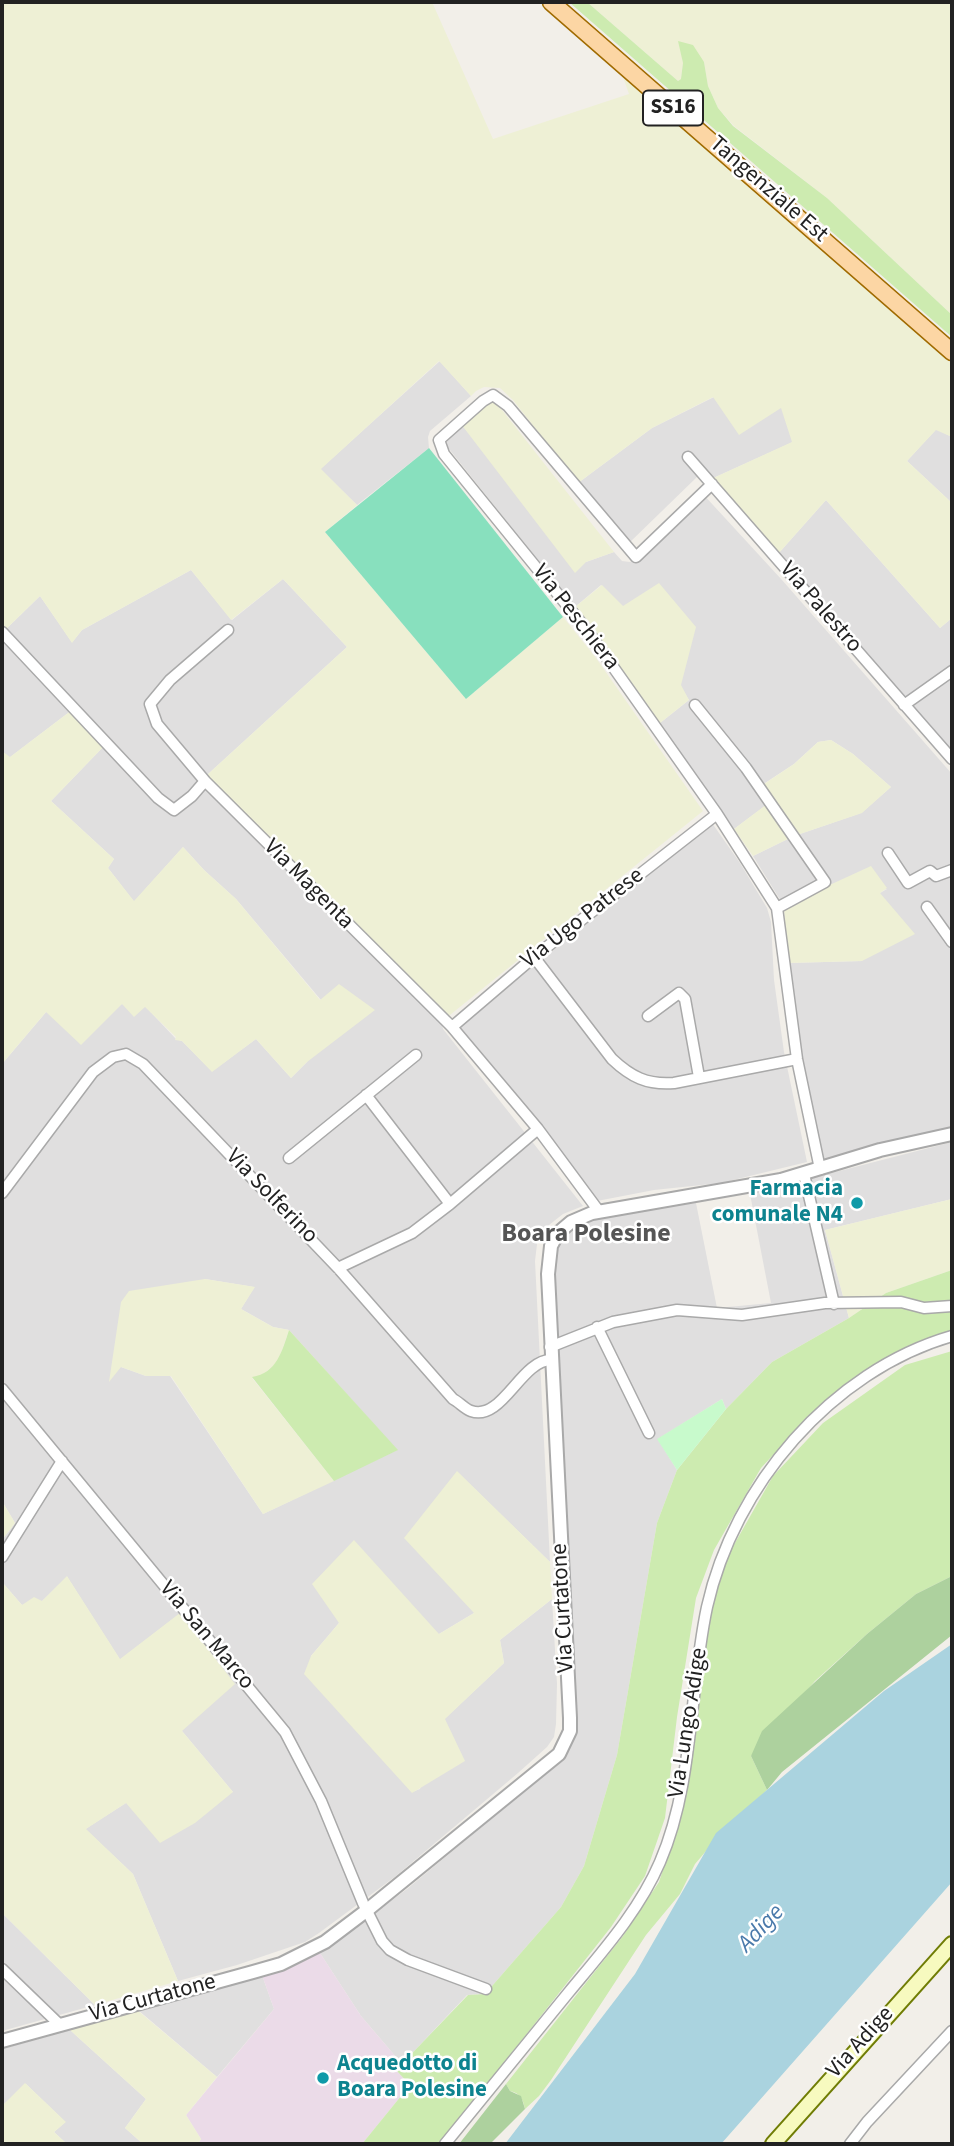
<!DOCTYPE html>
<style>
body{margin:0}
#map{position:relative;width:954px;height:2146px;overflow:hidden;background:#f2efe9;font-family:"Source Sans 3",sans-serif}
canvas{display:block}
.frame{position:absolute;inset:0;border:4px solid #222;pointer-events:none}
</style>
<div id="map">
<canvas width="954" height="2146"></canvas>
<div class="frame"></div>
</div>
<script>
const ctx = document.querySelector('canvas').getContext('2d');
ctx.lineJoin = 'round';
function fill(path, color) { ctx.fillStyle = color; ctx.fill(path, 'evenodd'); }
function stroke(path, color, width, dash) { ctx.strokeStyle = color; ctx.lineWidth = width; ctx.lineCap = dash ? 'butt' : 'round'; ctx.setLineDash(dash || []); ctx.stroke(path); }
function write(font, color, halo, rows, align = 'center') {
  ctx.font = font + ' "Source Sans 3",sans-serif'; ctx.lineWidth = 5; ctx.setLineDash([]); ctx.textBaseline = 'middle'; ctx.strokeStyle = halo; ctx.fillStyle = color; for (const [text, x, y, turn = 0] of rows) {
    ctx.save(); ctx.translate(x, y); ctx.rotate((+turn || 0) * Math.PI / 180); ctx.textAlign = isNaN(turn) ? turn : align; if (halo) ctx.strokeText(text, 0, 0); ctx.fillText(text, 0, 0); ctx.restore();
  }
}
fill(new Path2D(`
 M440,361L471,396L430,431L428,437L429,448L357,505L320,469Z
 M714,397L782,408L793,442L709,480L702,475L697,477L627,545L578,483L652,428Z
 M461,424L586,562L614,552L622,561L630,562L702,493L782,580L952,774V1127L824,1162L798,1050L787,963L862,961L880,893L887,889L784,906L753,856L794,836L861,813L891,787L853,754L831,740L818,742L794,764L762,785L772,801L734,829L660,723L689,700L623,607L601,585L575,607L442,440Z
 M936,429L952,437V503L907,461Z
 M826,500L940,628L952,618V751L778,554Z
 M191,570L232,620L283,579L347,647L207,775L442,1023L443,1029L583,1206L563,1214L549,1225L537,1244L535,1261L550,1562L457,1472L474,1613L439,1634L339,1623L311,1656L412,1792L420,1789L444,1719L504,1663L500,1640L552,1599L557,1684L556,1724L554,1737L547,1747L518,1773L396,1876L319,1933L305,1942L237,1965L178,1981L133,1874L85,1829L126,1803L233,1792L182,1731L176,1617L120,1660L67,1577L41,1602L22,1605L2,1582V1540L15,1523L2,1501V1064L47,1011L122,1004L145,1006L176,1039L182,1041L212,1071L256,1039L291,1078L307,1062L321,1000L236,899L204,870L183,847L134,902L108,868L114,859L51,801L106,744L72,710L9,758L2,751V633L40,596L72,642L82,630ZM205,1279L254,1287L241,1309L273,1327L289,1330L397,1450L263,1514L170,1376H146L121,1367Z
 M712,823L740,863L767,908L771,922L774,980L784,1052L807,1162L721,1183L654,1190L597,1201L459,1026Z
 M952,1142V1199L825,1230L849,1318L772,1362L726,1409L722,1399L658,1439L677,1470L657,1523L617,1755L584,1866L561,1907L485,1994L467,1995L402,2064L361,2016L320,1953L407,1889L530,1786L560,1758L570,1744L552,1262L554,1250L562,1237L594,1219L656,1207L696,1203L717,1308L771,1303L750,1194Z
 M2,1913L95,2005L2,2031Z
 M262,1975L274,2009L217,2077L138,2010Z
 M70,2030L146,2099L125,2128L143,2144H67L54,2132L65,2122L26,2084L2,2106V2049Z`), '#e0dfdf');
fill(new Path2D(`
 M320,1953L361,2016L402,2064L396,2070L410,2085L362,2144H198L201,2139L186,2115L274,2009L262,1975Z`), '#ebdbe8');
fill(new Path2D(`
 M2,2H432L493,139L629,94L623,77L952,364V437L936,430L907,461L952,503V618L940,628L826,500L778,554L709,480L792,442L781,408L739,435L713,397L652,428L578,483L513,400L500,388L484,387L476,391L471,396L439,361L321,469L357,505L325,532L466,699L563,617L596,658L703,811L445,1019L207,775L347,647L283,579L231,620L191,570L82,630L72,643L40,596L2,633Z
 M587,2H952V315L827,198L734,126L718,108L708,86L704,62L681,48L683,63L681,79L678,81Z
 M492,401L502,410L614,552L586,562L575,573L461,424L473,413Z
 M659,583L696,627L681,685L689,700L660,723L575,607L602,585L623,606Z
 M72,710L106,744L51,801L114,859L108,868L134,901L183,847L204,870L236,899L320,1000L339,984L375,1010L307,1062L291,1078L256,1039L212,1072L182,1041L175,1040L176,1037L145,1007L134,1017L122,1004L81,1045L46,1012L2,1064V751L10,757Z
 M831,740L853,754L891,787L862,813L794,836L753,856L734,829L771,801L761,786L794,764L818,742Z
 M871,866L887,888L880,893L915,934L862,961L787,963L784,906Z
 M952,1199V1270L886,1293L849,1318L825,1230Z
 M205,1279L255,1287L241,1309L273,1327L289,1330L278,1362L261,1376L252,1378L334,1481L263,1514L171,1376H146L121,1367L109,1382L121,1302L129,1291Z
 M457,1471L550,1562L552,1599L500,1640L504,1663L445,1719L465,1761L412,1793L304,1674L311,1656L339,1623L312,1584L354,1540L439,1634L474,1613L404,1538Z
 M2,1501L15,1523L2,1540Z
 M67,1576L120,1659L180,1613L235,1684L182,1731L233,1792L195,1823L160,1843L126,1803L86,1829L133,1874L178,1981L95,2005L2,1913V1582L22,1605L34,1597L42,1601Z
 M137,2010L217,2077L186,2115L201,2139L198,2144H143L125,2128L146,2099L70,2030Z
 M25,2083L66,2122L54,2132L67,2144H2V2106Z`), '#eef0d5');
fill(new Path2D(`
 M569,2H587L678,81L681,79L683,63L678,41L693,45L704,62L708,86L718,108L733,126L827,198L952,315V337Z
 M952,1270V1336L898,1352L814,1411L761,1468L714,1550L696,1598L677,1717L665,1818L645,1876L611,1927L440,2144H362L410,2085L396,2070L468,1995L485,1994L561,1907L584,1866L617,1755L657,1523L677,1470L726,1409L772,1362L849,1318L886,1293Z
 M289,1330L398,1450L334,1481L252,1377C277,1373 282,1351 289,1330Z
 M952,1351V1576L916,1594L867,1634L815,1681L751,1756L767,1790L718,1837L695,1864L680,1894L646,1935L551,2080L539,2096L525,2109C523,2099 520,2093 510,2091L506,2084L623,1936L659,1882L679,1821L691,1719L710,1602L727,1557L773,1476L823,1423L905,1365Z`), '#cdebb0');
fill(new Path2D(`
 M952,1576V1635L782,1772L767,1790L751,1756L762,1731L867,1634L916,1594Z
 M506,2084L510,2091L521,2096L525,2109L490,2144H459Z`), '#add19e');
fill(new Path2D(`
 M722,1399L726,1409L677,1470L657,1439Z`), '#c8facc');
fill(new Path2D(`
 M429,448L563,617L466,699L325,532Z`), '#88e0be');
fill(new Path2D(`
 M952,1644V1882L721,2144H505L635,1974L716,1833L884,1691Z`), '#aad3df');
const minor = new Path2D(`
 M688,457L952,759
 M712,484L636,557L508,406L493,395L483,401L439,440L444,454L587,630L717,814L777,908L797,1059L820,1169
 M2,632L158,798L174,810L192,796L205,781L452,1027L538,1129L598,1210
 M695,705L746,768L825,882L777,908
 M904,705L952,671
 M205,781L157,724L150,704L170,680L228,630
 M888,853L908,883L930,871L936,876L952,870
 M927,907L952,942
 M534,957L612,1059C631,1077 647,1085 674,1083L797,1059
 M648,1016L679,993L685,999L699,1077
 M452,1027L534,957L717,814
 M366,1095L450,1204
 M289,1158L416,1055
 M804,1174L834,1304
 M2,1193L93,1072L113,1057L126,1054L143,1064L338,1268L453,1399C459,1402 465,1409 471,1411C502,1422 521,1360 551,1360
 M338,1268L412,1233L450,1204L538,1129
 M597,1327L649,1433
 M550,1347L613,1322L677,1310L742,1315L825,1303L901,1302L924,1308L952,1306
 M2,1389L285,1732L321,1801L363,1903L382,1941L390,1950L408,1960L486,1989
 M2,1557L62,1461
 M2,1969L60,2025
 M445,2144C486,2094 527,2043 569,1992C602,1952 639,1911 660,1862C694,1783 689,1691 707,1607C734,1486 831,1371 952,1336
 M850,2144L867,2122L952,2031`);
const tertiary = new Path2D(`
 M2,2041L253,1972L281,1964L325,1942L366,1911L559,1754L570,1731V1718L548,1274L551,1246L558,1233L571,1222L592,1213L781,1180L880,1150L952,1134`);
const secondary = new Path2D(`
 M773,2144L952,1944`);
const primary = new Path2D(`
 M551,2L952,352`);
stroke(minor, '#a9a9a9', 13);
stroke(tertiary, '#a9a9a9', 16);
stroke(secondary, '#707d05', 18);
stroke(primary, '#a06b00', 19);
stroke(minor, '#fff', 10);
stroke(tertiary, '#fff', 12);
stroke(secondary, '#f7fabf', 14);
stroke(primary, '#fcd6a4', 16);
for (const [x, y, r, color] of [
 [857,1203,7,"#0f9aa8"],
 [323,2078,7,"#0f9aa8"]
]) { const dot = new Path2D(); dot.arc(x, y, r, 0, 2 * Math.PI); ctx.fillStyle = color; ctx.fill(dot); stroke(dot, '#fff', 2.5); }
for (const [x, y, w] of [
 [673,108,60]
]) { const box = new Path2D(); box.roundRect(x - w / 2, y - 17.5, w, 35, 5); ctx.fillStyle = '#fff'; ctx.fill(box); stroke(box, '#222', 2); }
write('bold 21px', '#222', null, [
 ["SS16",673,108]
]);
write('23px', '#222', '#fff', [
 ["Tangenziale Est",768,190,41],
 ["Via Palestro",820,608,49],
 ["Via Peschiera",575,618,52],
 ["Via Magenta",308,885,45],
 ["Via Ugo Patrese",583,919,-38],
 ["Via Solferino",271,1197,46],
 ["Via Curtatone",564,1608,-93],
 ["Via San Marco",206,1636,50],
 ["Via Lungo Adige",689,1723,-81],
 ["Via Curtatone",153,1999,-15],
 ["Via Adige",861,2043,-48]
]);
write('bold 23px', '#0d838f', '#fff', [
 ["Farmacia",843,1190],
 ["comunale N4",843,1216],
 ["Acquedotto di",337,2065,"left"],
 ["Boara Polesine",337,2091,"left"]
], 'right');
write('italic 24px', '#4a7aab', '#fff', [
 ["Adige",762,1929,-47]
]);
write('bold 26px', '#555', '#fff', [
 ["Boara Polesine",586,1235]
]);
</script>
